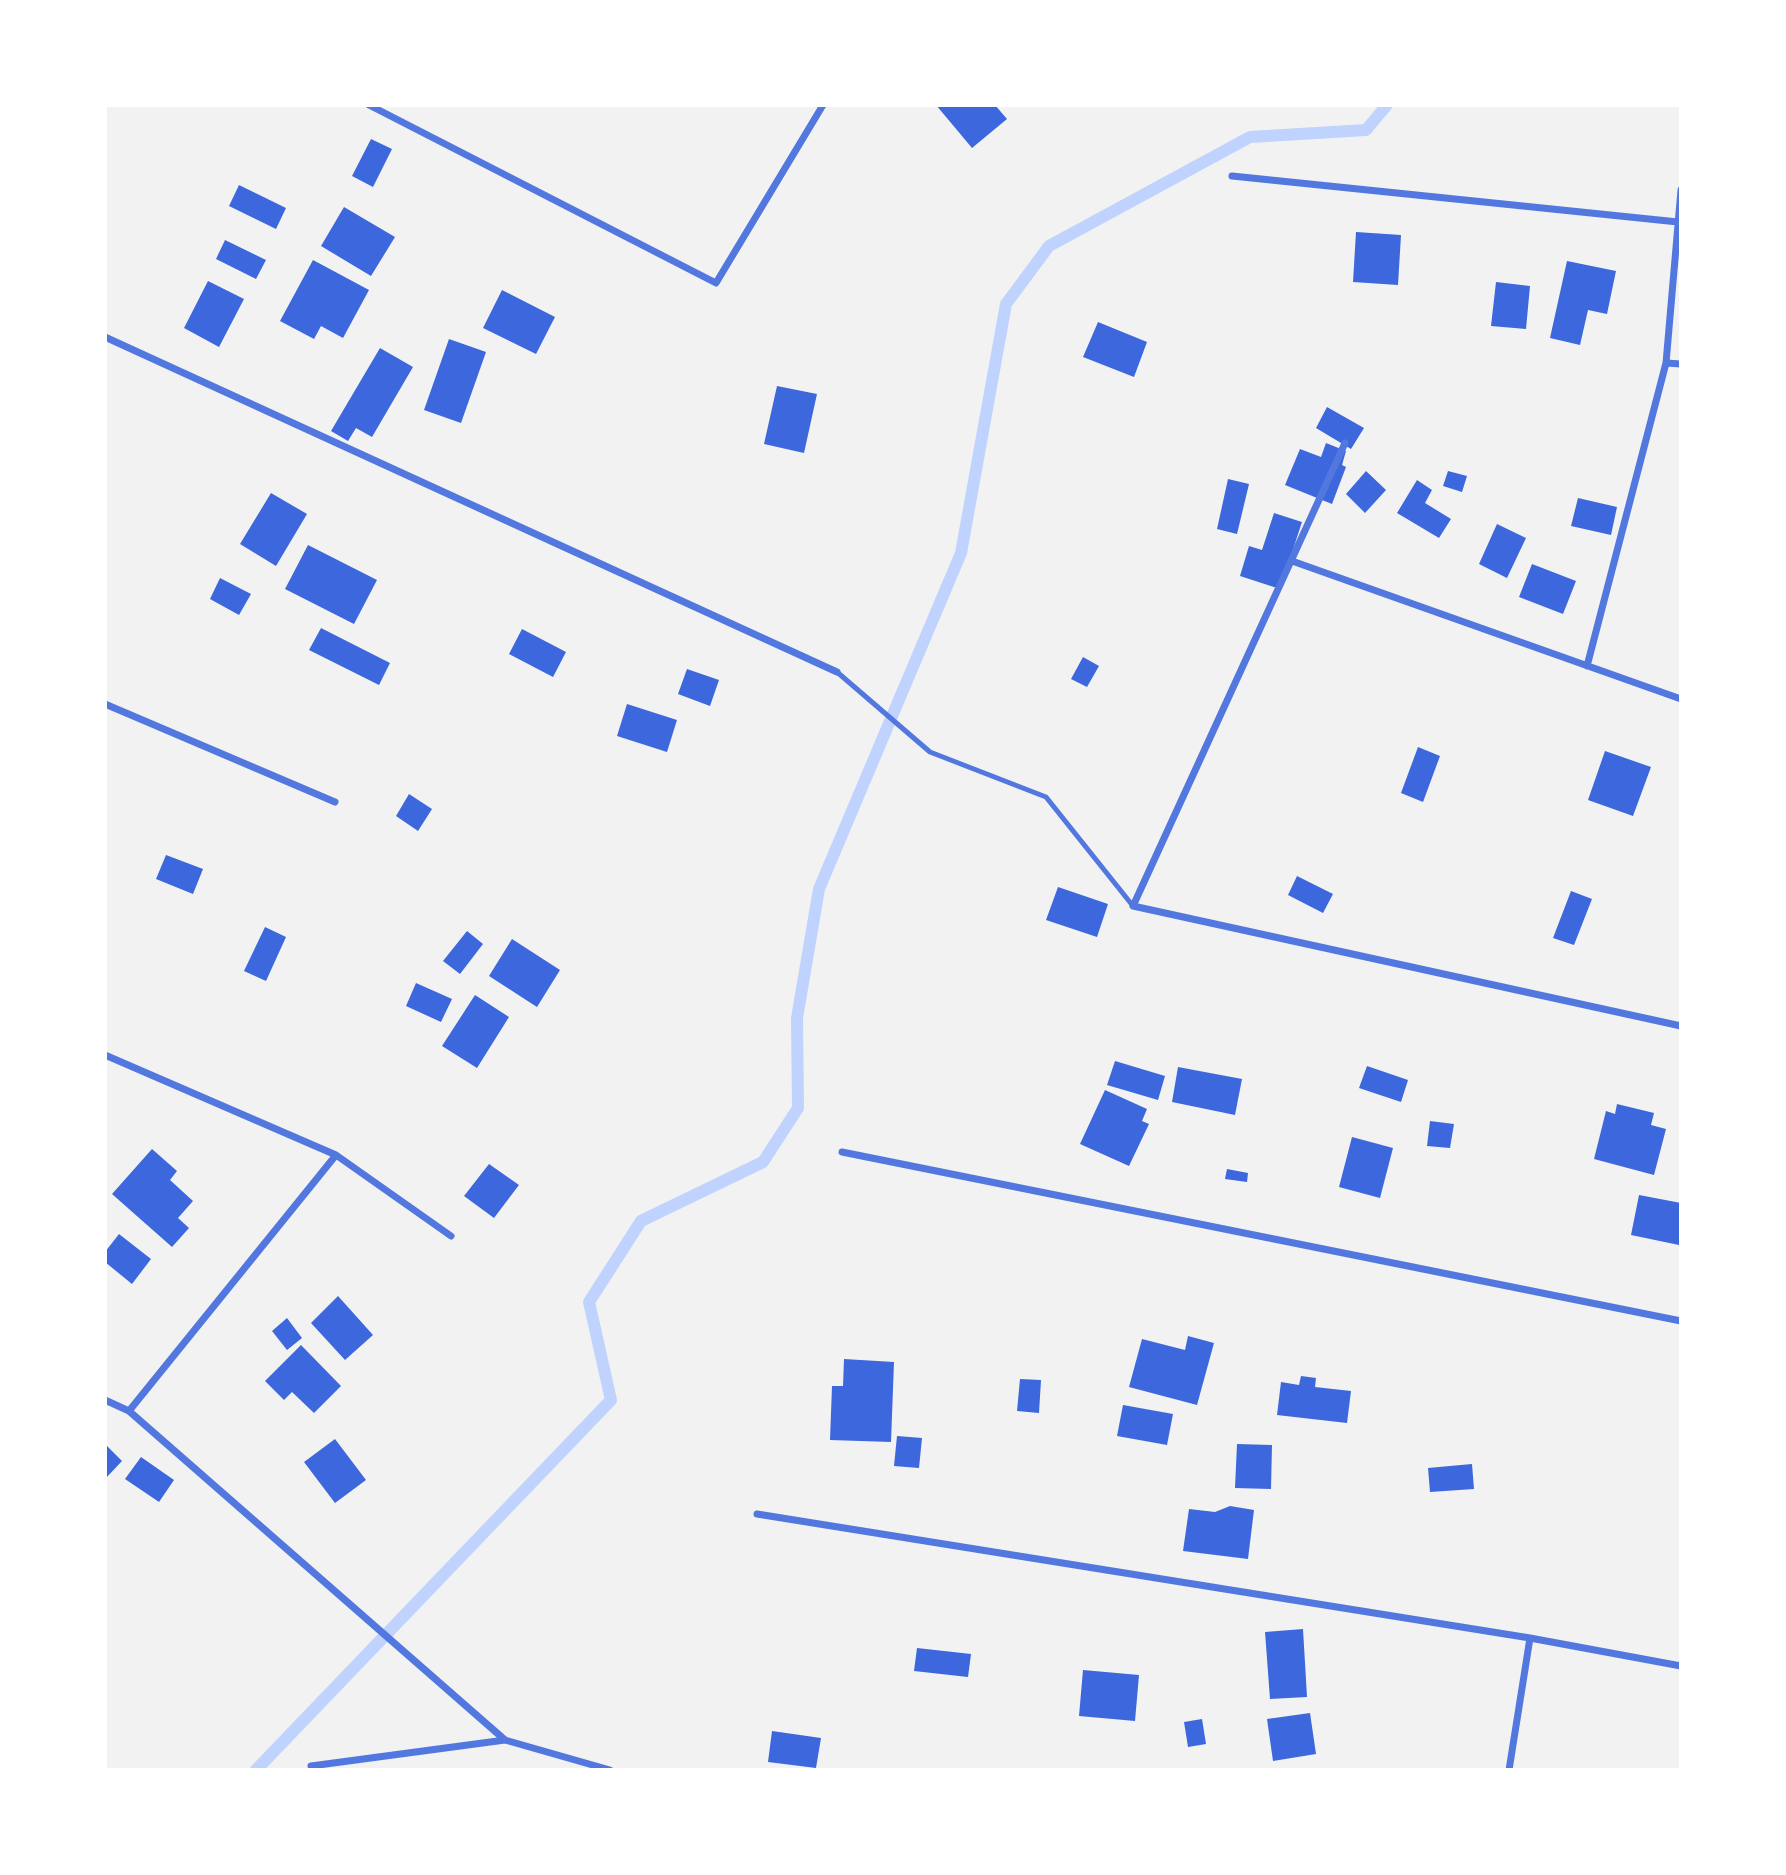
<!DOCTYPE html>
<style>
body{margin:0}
#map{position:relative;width:1786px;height:1875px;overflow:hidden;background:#f2f2f2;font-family:Poppins,sans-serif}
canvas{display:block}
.frame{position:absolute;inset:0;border:107px solid #fff;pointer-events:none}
</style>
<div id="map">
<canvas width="1786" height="1875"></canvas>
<div class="frame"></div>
</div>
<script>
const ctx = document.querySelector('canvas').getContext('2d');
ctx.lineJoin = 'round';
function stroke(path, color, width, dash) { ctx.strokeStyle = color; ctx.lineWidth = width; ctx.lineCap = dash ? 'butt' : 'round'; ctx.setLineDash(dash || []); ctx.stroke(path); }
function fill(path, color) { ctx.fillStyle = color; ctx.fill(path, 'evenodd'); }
stroke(new Path2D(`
 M256,1770L611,1400L589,1302L641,1221L763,1162L798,1108L797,1018L819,889L961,553L1006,304L1049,246L1250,137L1366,130L1387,105`), '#bfd3fe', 12);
fill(new Path2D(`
 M936,105H995L1007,119L972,148Z
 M371,139L392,149L373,187L352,176Z
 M239,185L286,208L276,229L229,206Z
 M344,207L395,237L371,276L321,246Z
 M1356,232L1401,235L1398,285L1353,282Z
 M225,240L266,260L256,279L216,259Z
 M313,260L369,290L343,338L321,326L314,339L280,321Z
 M1567,261L1616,271L1607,314L1588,310L1580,345L1550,338Z
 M208,281L244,299L219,347L184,328Z
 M1496,282L1530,286L1526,329L1491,326Z
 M502,290L555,317L536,354L483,328Z
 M1098,322L1147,342L1134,377L1083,357Z
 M449,339L486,352L461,423L424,410Z
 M380,348L413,367L372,437L356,428L348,441L331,431Z
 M777,386L817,394L804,453L764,444Z
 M1327,407L1364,428L1351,449L1316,428Z
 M1326,443L1346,451L1342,465L1346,467L1332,504L1285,485L1300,449L1321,457Z
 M1366,471L1386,490L1365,513L1346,494Z
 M1448,471L1467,476L1462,492L1443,486Z
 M1228,479L1249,484L1237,534L1217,529Z
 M1417,480L1432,490L1425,503L1451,519L1439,538L1397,513Z
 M271,493L307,514L276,566L240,544Z
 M1578,498L1617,507L1611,535L1571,526Z
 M1274,513L1302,522L1280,589L1240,576L1249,546L1262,550Z
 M1497,524L1526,538L1507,578L1479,564Z
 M308,545L377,580L354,624L285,589Z
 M1532,564L1576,581L1563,614L1519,597Z
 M220,578L251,594L239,615L210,599Z
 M321,628L390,663L379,685L309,650Z
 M522,629L566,652L553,677L509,654Z
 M1083,657L1099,666L1087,687L1071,679Z
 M687,669L719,680L710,706L678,694Z
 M627,704L677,720L667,752L617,736Z
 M1418,747L1440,756L1423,802L1401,793Z
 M1605,751L1651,767L1633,816L1588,800Z
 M409,794L432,809L418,831L396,816Z
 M166,855L203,869L193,894L156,879Z
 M1297,876L1333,894L1323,913L1288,895Z
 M1058,887L1108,904L1097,937L1046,920Z
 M1571,891L1592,899L1574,945L1553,938Z
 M265,927L286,937L266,981L244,971Z
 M467,931L483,944L460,974L443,961Z
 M512,939L560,970L537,1007L489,976Z
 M416,983L452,999L441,1022L406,1006Z
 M475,995L509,1017L477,1068L442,1046Z
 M1115,1061L1165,1076L1158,1100L1107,1085Z
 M1367,1066L1408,1080L1401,1102L1359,1088Z
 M1178,1067L1242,1079L1235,1115L1172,1102Z
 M1105,1090L1147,1109L1142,1121L1149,1124L1129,1166L1080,1144Z
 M1617,1104L1654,1113L1651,1125L1666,1129L1654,1175L1594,1159L1606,1111L1615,1114Z
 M1430,1121L1454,1124L1450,1148L1427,1146Z
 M1352,1137L1393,1148L1380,1198L1339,1187Z
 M152,1149L177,1171L170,1180L193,1201L178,1218L189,1228L172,1247L112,1194Z
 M489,1164L519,1185L494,1218L464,1196Z
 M1227,1169L1248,1173L1247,1182L1225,1179Z
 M1639,1195L1681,1203L1679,1245L1631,1235Z
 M119,1234L151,1259L132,1284L105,1262V1252Z
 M338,1296L373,1335L345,1360L311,1323Z
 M287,1318L302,1338L287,1350L272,1331Z
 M1188,1336L1214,1343L1197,1405L1129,1387L1142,1339L1185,1350Z
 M301,1345L341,1386L314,1413L292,1392L284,1400L265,1381Z
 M844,1359L894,1362L891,1442L830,1440L832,1386H843Z
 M1301,1376L1316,1378L1315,1387L1351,1391L1347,1423L1277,1415L1281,1382L1299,1385Z
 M1020,1379L1041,1380L1039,1413L1017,1411Z
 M1123,1405L1173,1414L1167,1445L1117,1436Z
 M897,1436L922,1438L919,1468L894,1466Z
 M335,1439L366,1480L335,1503L304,1462Z
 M105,1444L122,1461L105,1479Z
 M1237,1444L1272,1445L1271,1489L1235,1488Z
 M141,1457L174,1480L159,1502L125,1479Z
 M1472,1464L1474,1489L1430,1492L1428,1468Z
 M1230,1506L1254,1510L1248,1559L1183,1551L1189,1509L1215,1512Z
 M1303,1629L1307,1697L1270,1699L1265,1632Z
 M917,1648L971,1654L968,1677L914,1671Z
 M1083,1670L1139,1675L1135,1721L1079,1716Z
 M1310,1713L1316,1754L1273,1761L1267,1719Z
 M1202,1719L1206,1744L1188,1747L1184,1722Z
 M772,1731L821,1738L816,1768L768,1762Z`), '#3d67dc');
stroke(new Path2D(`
 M837,672L930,752L1046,797L1133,906`), '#5277de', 5);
stroke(new Path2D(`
 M369,105L716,283L823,105
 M1232,176L1678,222
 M105,337L837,672
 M1666,363L1681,364
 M1345,443L1133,906L1681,1026
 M1292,561L1681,699
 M1587,666L1666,363L1681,190
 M105,704L335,802
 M105,1055L336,1155L451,1236
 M842,1152L1681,1321
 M105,1400L129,1411L505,1740L610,1770
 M129,1411L336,1155
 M757,1514L1530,1638L1681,1666
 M311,1766L505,1740
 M1509,1770L1530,1638`), '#5277de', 7);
</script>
